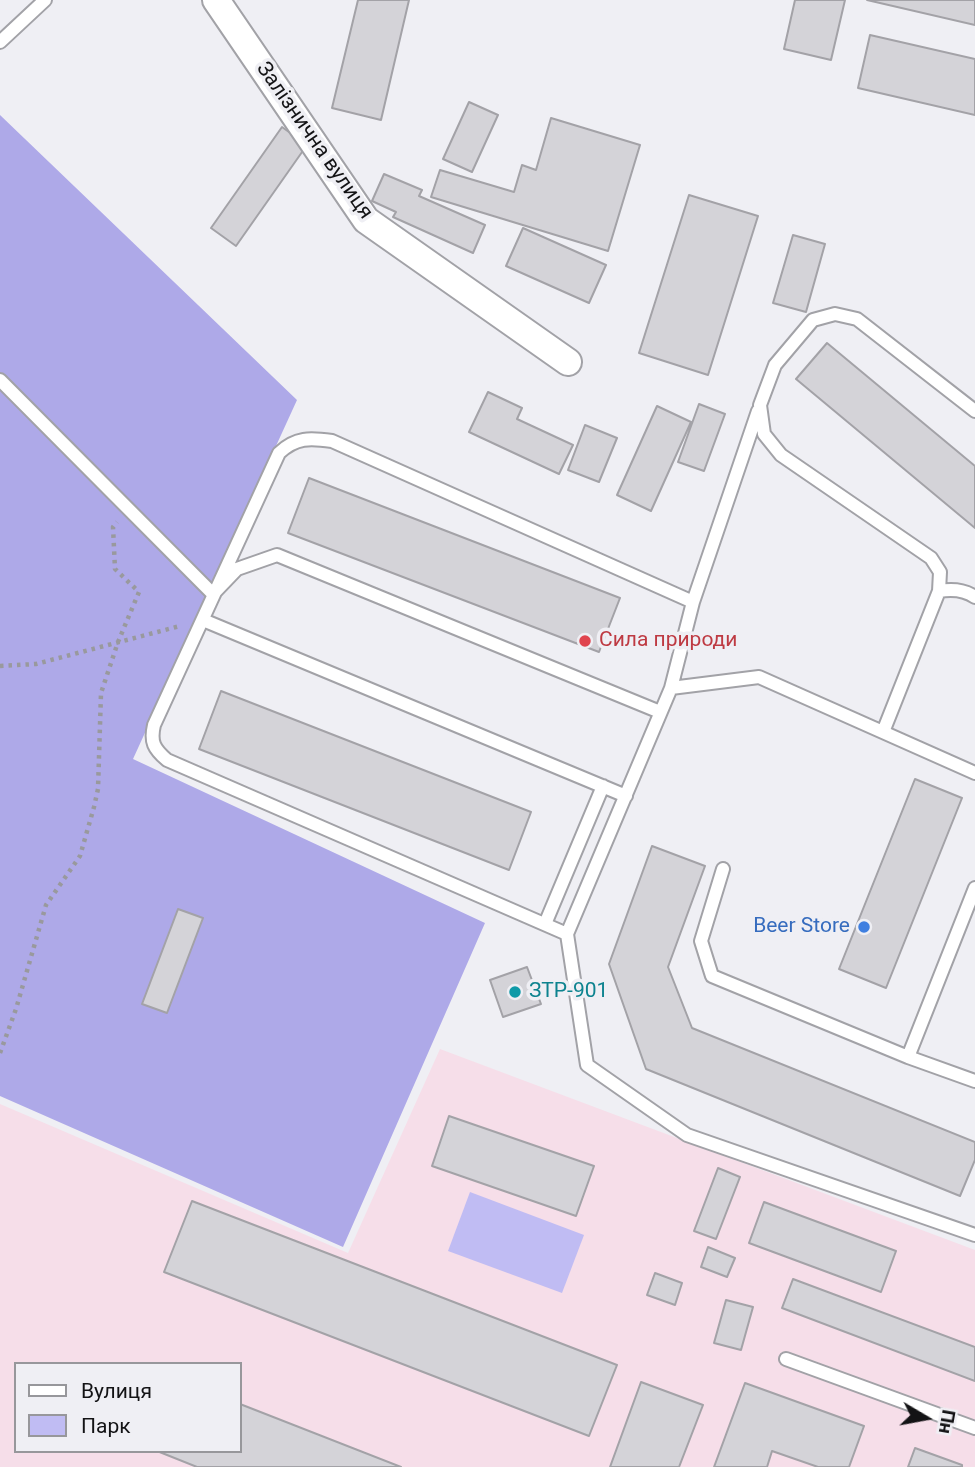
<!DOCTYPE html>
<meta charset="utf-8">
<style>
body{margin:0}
#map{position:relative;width:975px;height:1467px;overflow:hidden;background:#efeff4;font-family:Roboto,sans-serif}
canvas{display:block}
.legend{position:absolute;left:14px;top:1362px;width:228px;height:91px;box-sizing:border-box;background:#efeff4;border:2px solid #97979b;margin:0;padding:9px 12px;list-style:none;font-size:21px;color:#131315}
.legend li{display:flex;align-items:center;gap:14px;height:35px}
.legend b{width:35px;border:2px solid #97979b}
.north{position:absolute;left:891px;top:1383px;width:70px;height:70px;-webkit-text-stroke:5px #efeff4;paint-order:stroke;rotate:100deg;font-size:19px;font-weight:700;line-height:28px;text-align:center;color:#131315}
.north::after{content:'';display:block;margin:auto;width:24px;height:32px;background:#131315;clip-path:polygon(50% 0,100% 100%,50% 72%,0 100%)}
</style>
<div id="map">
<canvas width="975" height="1467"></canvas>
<ul class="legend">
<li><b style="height:9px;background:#fff"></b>Вулиця</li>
<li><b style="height:19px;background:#c0bcf3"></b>Парк</li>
</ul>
<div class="north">Пн</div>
</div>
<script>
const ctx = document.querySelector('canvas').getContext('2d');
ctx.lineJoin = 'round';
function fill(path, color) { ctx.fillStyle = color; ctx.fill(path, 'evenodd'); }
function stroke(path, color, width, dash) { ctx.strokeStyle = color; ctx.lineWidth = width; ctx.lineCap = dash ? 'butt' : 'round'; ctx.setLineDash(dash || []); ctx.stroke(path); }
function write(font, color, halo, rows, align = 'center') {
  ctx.font = font + ' Roboto,sans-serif'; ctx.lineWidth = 7; ctx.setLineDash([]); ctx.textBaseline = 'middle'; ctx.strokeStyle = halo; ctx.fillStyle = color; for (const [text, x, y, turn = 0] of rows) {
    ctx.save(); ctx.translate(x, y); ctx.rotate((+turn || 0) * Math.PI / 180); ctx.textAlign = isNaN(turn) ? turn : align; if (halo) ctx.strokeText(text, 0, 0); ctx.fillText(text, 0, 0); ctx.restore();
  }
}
fill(new Path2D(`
 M440,1049L975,1250V1467H0V1104L348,1253ZM16,1364H240V1451H16Z`), '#f6dee9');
fill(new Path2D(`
 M470,1192L584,1235L562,1293L448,1251Z`), '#c0bcf3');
fill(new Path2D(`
 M0,115L297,400L133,759L485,923L343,1247L0,1096Z`), '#aea9e8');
const building = new Path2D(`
 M358,0H409L381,120L332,108Z
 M795,0H845L831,60L784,49Z
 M867,0H975V25Z
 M870,35L975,59V115L858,88Z
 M469,102L498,115L472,172L443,159Z
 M551,118L640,145L608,251L431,197L440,170L514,192L522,165L536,170Z
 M282,127L307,145L236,246L211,228Z
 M384,174L422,190L419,196L485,225L473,253L393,217L396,212L372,201Z
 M689,195L758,216L708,375L639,353Z
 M523,228L606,265L589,303L506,266Z
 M793,235L825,244L806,312L773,303Z
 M827,343L975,466V528L796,379Z
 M488,392L522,408L517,419L573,445L559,474L469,432Z
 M699,404L725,414L704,471L678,462Z
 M657,406L691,422L651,511L617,495Z
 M585,425L617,438L599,482L568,470Z
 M309,478L620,598L599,652L288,533Z
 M221,691L531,812L509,870L199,749Z
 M915,779L962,798L886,988L839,969Z
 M652,846L705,866L668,967L692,1028L975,1142V1160L960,1196L646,1069L609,964Z
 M178,909L203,918L167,1013L142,1004Z
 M527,967L541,1004L503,1017L490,980Z
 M449,1116L594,1166L576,1216L432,1166Z
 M718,1168L740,1177L716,1239L694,1231Z
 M192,1201L617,1365L589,1436L164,1272Z
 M764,1202L896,1251L881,1292L749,1243Z
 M708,1247L735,1258L727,1277L701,1267Z
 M655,1273L682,1283L675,1305L647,1295Z
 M793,1279L975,1347V1381L782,1308Z
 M726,1300L753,1307L741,1350L714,1343Z
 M641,1382L703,1405L679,1467H610Z
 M745,1383L864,1426L849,1467H818L772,1451L767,1467H714Z
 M240,1404L401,1467H197L157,1451H240Z
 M915,1448L962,1465V1467H908Z`);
fill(building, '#d4d3d8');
stroke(building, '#a3a2a7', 2);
const lane = new Path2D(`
 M0,42L45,0
 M0,380L213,594L237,569L277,555L660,712
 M939,591C951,589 965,590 975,597
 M693,602L758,411
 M203,620L626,796
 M883,732L939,591L940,572L931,558L781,455L764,434L760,405L775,365L813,320L835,314L857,319L975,411
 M975,773L759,677L671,688L567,934L587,1065L687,1135L975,1235
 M723,869L701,941L712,976L908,1057L975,1081
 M545,924L603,786
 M567,934L167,760C154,749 150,742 154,725L279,453C296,437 310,438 332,441L693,602L671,688
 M908,1057L975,888
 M786,1359L975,1428`);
const street = new Path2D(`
 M216,0L366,220L568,362`);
stroke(lane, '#a2a2a7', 16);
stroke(street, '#a2a2a7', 30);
stroke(new Path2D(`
 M0,666L36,664L180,626
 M0,1053L16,1009L46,905L80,856L94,807L98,789L101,693L118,642L139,592L115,569L113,527L117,522`), '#99999d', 4.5, [3.5, 5]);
stroke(lane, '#fff', 12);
stroke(street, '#fff', 26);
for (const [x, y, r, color] of [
 [585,641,7,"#e0444e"],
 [864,927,7,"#3f7fe0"],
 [515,992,7,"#0f9aa8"]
]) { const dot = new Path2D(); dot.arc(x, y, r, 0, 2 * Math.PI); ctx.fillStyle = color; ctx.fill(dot); stroke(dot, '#efeff4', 2.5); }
write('21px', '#131315', '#efeff4', [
 ["Залізнична вулиця",314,141,55]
]);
write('21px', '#be3a42', '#efeff4', [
 ["Сила природи",599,641]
], 'left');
write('21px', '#366cbe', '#efeff4', [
 ["Beer Store",850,927]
], 'right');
write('21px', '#0d838f', '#efeff4', [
 ["ЗТР-901",529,992]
], 'left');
</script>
